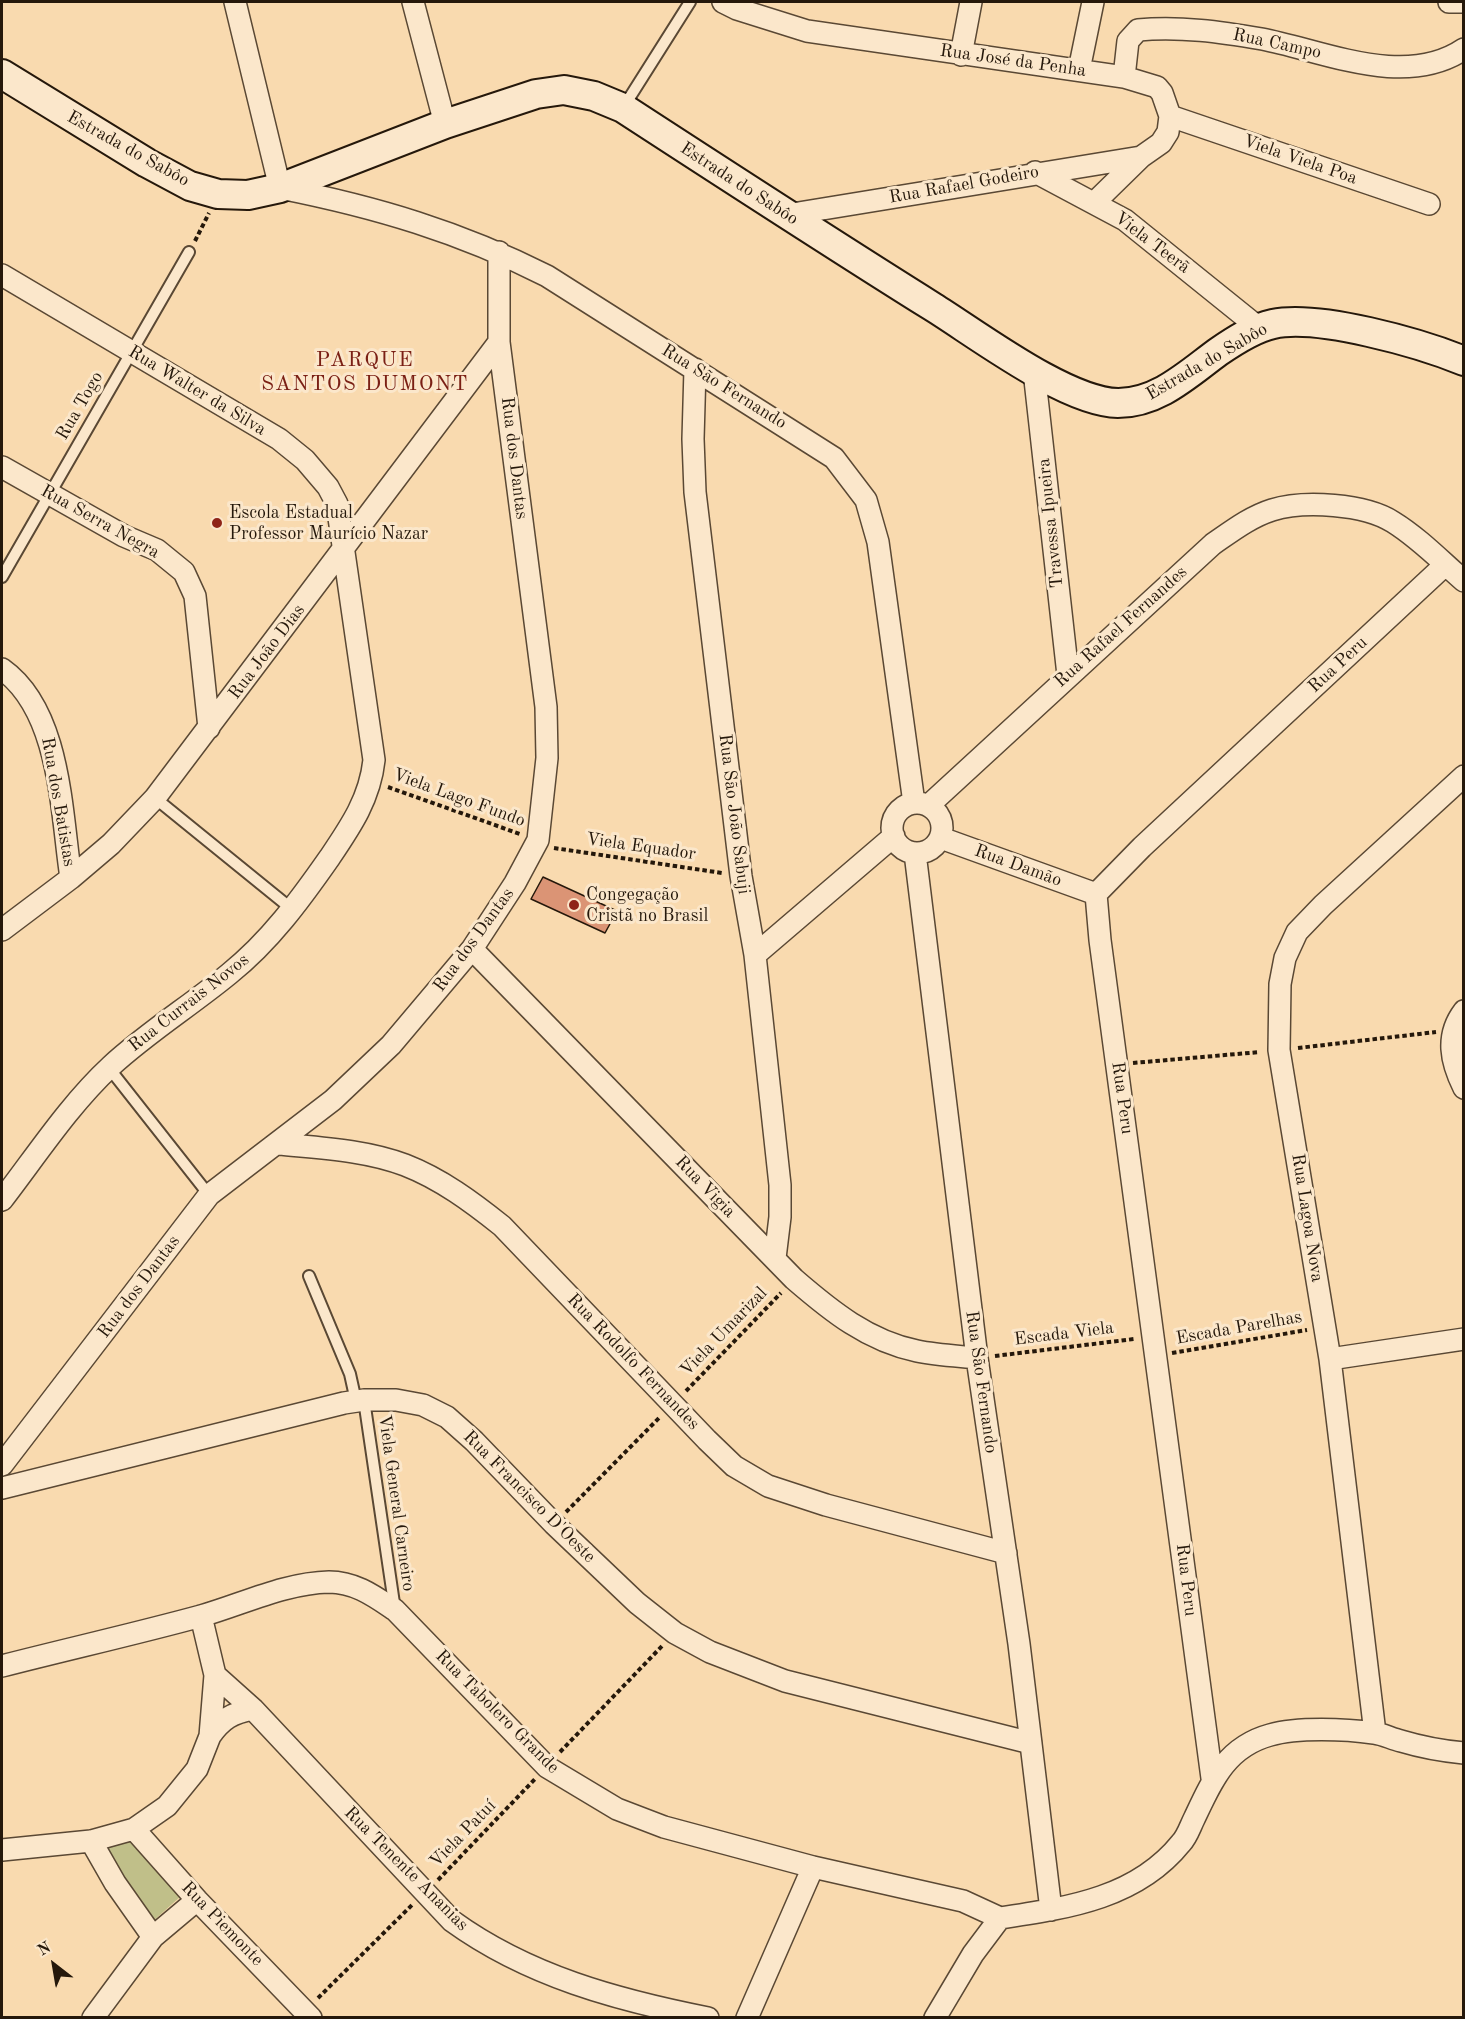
<!DOCTYPE html>
<meta charset="utf-8">
<style>
body{margin:0}
#map{position:relative;width:1465px;height:2019px;overflow:hidden;background:#f9daaf;font-family:"Old Standard TT",serif}
canvas{display:block}
.frame{position:absolute;inset:0;border:3px solid #25180b;pointer-events:none}
.north{position:absolute;left:24px;top:1935px;width:60px;height:60px;-webkit-text-stroke:4px #fbe7cb;paint-order:stroke;rotate:329deg;font-size:16px;font-weight:700;line-height:24px;text-align:center;color:#25180b}
.north::after{content:'';display:block;margin:auto;width:21px;height:27px;background:#25180b;clip-path:polygon(50% 0,100% 100%,50% 72%,0 100%)}
</style>
<div id="map">
<canvas width="1465" height="2019"></canvas>
<div class="frame"></div>
<div class="north">N</div>
</div>
<script>
const ctx = document.querySelector('canvas').getContext('2d');
ctx.lineJoin = 'round';
function fill(path, color) { ctx.fillStyle = color; ctx.fill(path, 'evenodd'); }
function stroke(path, color, width, dash) { ctx.strokeStyle = color; ctx.lineWidth = width; ctx.lineCap = dash ? 'butt' : 'round'; ctx.setLineDash(dash || []); ctx.stroke(path); }
function write(font, color, halo, rows, align = 'center') {
  ctx.font = font + ' "Old Standard TT",serif'; ctx.lineWidth = 6; ctx.setLineDash([]); ctx.textBaseline = 'middle'; ctx.strokeStyle = halo; ctx.fillStyle = color; for (const [text, x, y, turn = 0] of rows) {
    ctx.save(); ctx.translate(x, y); ctx.rotate((+turn || 0) * Math.PI / 180); ctx.textAlign = isNaN(turn) ? turn : align; if (halo) ctx.strokeText(text, 0, 0); ctx.fillText(text, 0, 0); ctx.restore();
  }
}
fill(new Path2D(`
 M131,1838L181,1896L152,1922L100,1846Z`), '#c0bf89');
const building = new Path2D(`
 M543,877L617,911L605,933L531,899Z`);
fill(building, '#db9475');
stroke(building, '#25180b', 1.5);
const lane = new Path2D(`
 M623,108L690,2
 M2,577L189,252
 M155,798L293,910
 M109,1068L209,1195
 M309,1276L350,1374L356,1401
 M364,1400L395,1610`);
const street = new Path2D(`
 M235,2L280,188C376,207 460,232 547,276L834,458L866,500L878,542L914,803
 M413,2L445,124
 M723,2L737,9L807,31L1124,77L1157,87L1162,93L1170,116L1168,132L1161,143L1141,157L1095,202
 M1449,2H1464
 M961,55L971,2
 M1079,70L1093,2
 M1124,77L1128,41L1138,30C1180,26 1221,32 1262,39C1324,51 1405,89 1464,49
 M1170,116L1429,204
 M1035,172L1125,220L1259,328
 M786,215L1141,157
 M2,275L279,439L305,460L328,487L337,504L374,760C370,798 351,826 330,857C300,900 270,941 229,974C190,1006 148,1032 111,1066C69,1105 36,1156 2,1200
 M695,369L693,439L695,492L741,876L755,955L780,1185V1217L775,1258
 M1034,371L1068,675
 M2,467L124,536L157,550L184,572L195,596L209,728
 M2,669C61,711 61,812 71,878
 M892 828a25 25 0 1 1 50 0a25 25 0 1 1-50 0Z
 M929,805L1213,544C1232,531 1250,517 1272,510C1304,500 1365,504 1393,522C1419,538 1441,561 1464,581
 M941,838L1096,894
 M915,853L977,1358L1019,1644L1051,1910
 M2,930L71,878L111,844L155,798L499,342
 M472,949L794,1279C831,1311 868,1341 917,1351C936,1355 957,1356 977,1358
 M755,955L894,836
 M1464,1011C1445,1036 1451,1062 1464,1088
 M279,1144C320,1148 366,1150 405,1165C441,1179 472,1202 502,1226L707,1440L734,1466L768,1486L826,1505L1006,1553
 M1330,1359L1464,1339
 M2,1465L209,1195L333,1100L391,1045L472,949L515,883L538,840L547,758L546,707L499,342V252
 M2,1488L344,1403L364,1400H396L423,1405L447,1417L474,1441L554,1524L637,1603L675,1633L710,1652L785,1681L1031,1743
 M2,1666C68,1649 135,1634 201,1616C243,1604 285,1583 329,1582C355,1582 374,1596 395,1610L547,1767L617,1809L664,1827L813,1867L963,1901L1000,1918
 M215,1675L253,1709L452,1921C528,1976 617,2000 708,2018
 M1375,1733L1330,1359L1279,1050L1280,984L1285,958L1297,932L1323,905L1464,776
 M210,1736C222,1719 232,1713 253,1709
 M1212,1778L1100,940L1096,894L1142,847L1445,565
 M134,1829L197,1900L311,2018
 M91,1841L115,1883L153,1937
 M2,1850L91,1841L134,1829L167,1806L197,1769L210,1736L215,1675L201,1616
 M1000,1918C1066,1908 1136,1899 1181,1843C1187,1837 1190,1827 1194,1819C1212,1781 1226,1747 1270,1735C1297,1727 1346,1729 1374,1733C1383,1734 1392,1739 1401,1741C1421,1747 1442,1751 1464,1753
 M93,2018L153,1937L197,1900
 M747,2018L813,1867
 M935,2018L973,1954L1000,1918`);
const secondary = new Path2D(`
 M2,74L147,163L190,186L218,194L248,195L280,188L445,124L536,94L564,90L594,96L623,108C726,175 829,242 933,307C978,335 1066,402 1118,403C1158,403 1188,374 1218,352C1234,341 1254,328 1273,324C1318,314 1420,343 1464,361`);
stroke(lane, '#5a4834', 14);
stroke(street, '#5a4834', 24);
stroke(secondary, '#25180b', 32);
stroke(new Path2D(`
 M195,241L209,213
 M388,787L520,834
 M554,848L722,873
 M1298,1048L1436,1032
 M1133,1063L1260,1052
 M1172,1353L1307,1330
 M995,1356L1134,1339
 M686,1391L781,1293
 M566,1512L660,1417
 M560,1752L663,1645
 M438,1880L535,1779
 M318,1998L413,1904`), '#25180b', 4, [4.5, 3]);
stroke(lane, '#fbe7cb', 10);
stroke(street, '#fbe7cb', 21);
stroke(secondary, '#fbe7cb', 28);
for (const [x, y, r, color] of [
 [217,523,6,"#8f2418"],
 [574,905,6,"#8f2418"]
]) { const dot = new Path2D(); dot.arc(x, y, r, 0, 2 * Math.PI); ctx.fillStyle = color; ctx.fill(dot); stroke(dot, '#fbe7cb', 2); }
write('18px', '#25180b', '#fbe7cb', [
 ["Rua Campo",1277,44,12],
 ["Rua José da Penha",1013,61,8],
 ["Estrada do Sabôo",128,149,29],
 ["Viela Viela Poa",1300,160,19],
 ["Estrada do Sabôo",739,184,33],
 ["Rua Rafael Godeiro",964,185,-10],
 ["Viela Teerã",1152,243,37],
 ["Estrada do Sabôo",1207,362,-30],
 ["Rua São Fernando",724,387,32],
 ["Rua Walter da Silva",197,391,31],
 ["Rua Togo",80,406,-60],
 ["Rua dos Dantas",514,458,83],
 ["Rua Serra Negra",100,522,29],
 ["Travessa Ipueira",1051,523,-96],
 ["Rua Rafael Fernandes",1121,627,-42],
 ["Rua João Dias",267,652,-53],
 ["Rua Peru",1338,665,-43],
 ["Viela Lago Fundo",459,798,20],
 ["Rua dos Batistas",58,802,80],
 ["Rua São João Sabuji",734,814,83],
 ["Viela Equador",641,847,8],
 ["Rua Damão",1018,866,20],
 ["Rua dos Dantas",474,940,-54],
 ["Rua Currais Novos",189,1003,-38],
 ["Rua Peru",1122,1098,82],
 ["Rua Vigia",705,1187,46],
 ["Rua Lagoa Nova",1307,1218,81],
 ["Rua dos Dantas",139,1287,-53],
 ["Escada Parelhas",1239,1328,-10],
 ["Viela Umarizal",724,1332,-46],
 ["Escada Viela",1064,1334,-7],
 ["Rua Rodolfo Fernandes",633,1362,46],
 ["Rua São Fernando",981,1382,82],
 ["Rua Francisco D'Oeste",529,1497,45],
 ["Viela General Carneiro",396,1503,82],
 ["Rua Peru",1186,1580,83],
 ["Rua Tabolero Grande",497,1712,45],
 ["Viela Patuí",463,1834,-46],
 ["Rua Tenente Ananias",406,1869,45],
 ["Rua Piemonte",222,1924,46]
]);
write('18px', '#25180b', '#fbe7cb', [
 ["Escola Estadual",229,513],
 ["Professor Maurício Nazar",229,534],
 ["Congegação",586,895],
 ["Cristã no Brasil",586,916]
], 'left');
ctx.letterSpacing = '1.5px';
write('21px', '#7a1f14', '#fbe7cb', [
 ["PARQUE",365,360],
 ["SANTOS DUMONT",365,384]
]);
ctx.letterSpacing = '0px';
</script>
